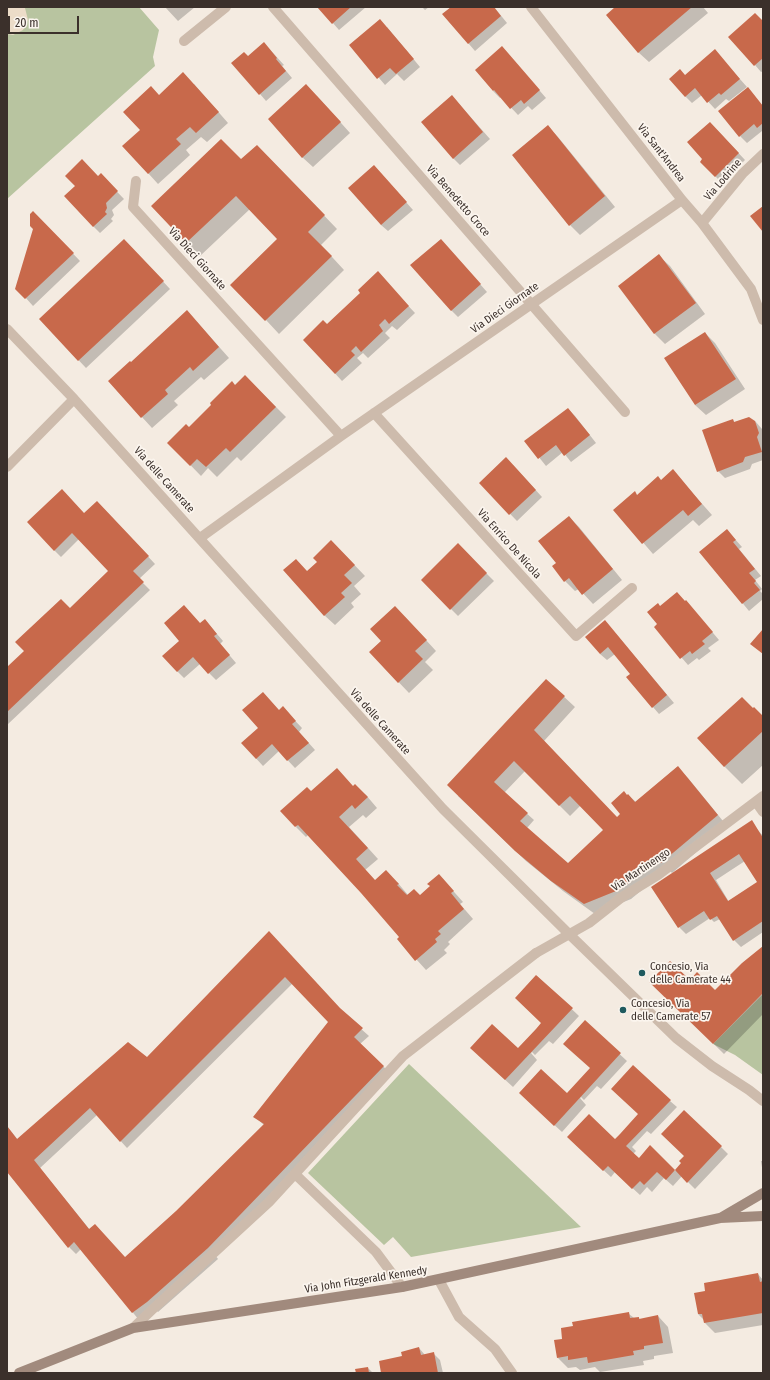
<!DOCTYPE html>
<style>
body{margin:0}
#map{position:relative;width:770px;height:1380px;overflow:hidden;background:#f4ebe1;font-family:"Fira Sans Condensed",sans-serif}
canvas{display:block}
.frame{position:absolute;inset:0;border:8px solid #3b302b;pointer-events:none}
.scale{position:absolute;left:8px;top:16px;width:71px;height:18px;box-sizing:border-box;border:2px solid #3b302b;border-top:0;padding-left:5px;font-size:12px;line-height:14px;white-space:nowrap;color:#3b302b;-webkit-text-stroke:3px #fbf5ee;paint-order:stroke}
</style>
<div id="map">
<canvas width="770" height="1380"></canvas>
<div class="frame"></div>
<div class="scale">20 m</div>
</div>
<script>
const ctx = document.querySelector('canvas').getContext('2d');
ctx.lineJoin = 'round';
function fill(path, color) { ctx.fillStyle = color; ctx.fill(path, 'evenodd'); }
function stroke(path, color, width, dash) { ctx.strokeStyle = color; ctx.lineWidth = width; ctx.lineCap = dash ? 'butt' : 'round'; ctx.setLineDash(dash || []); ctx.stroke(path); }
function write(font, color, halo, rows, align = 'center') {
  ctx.font = font + ' "Fira Sans Condensed",sans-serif'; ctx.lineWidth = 3.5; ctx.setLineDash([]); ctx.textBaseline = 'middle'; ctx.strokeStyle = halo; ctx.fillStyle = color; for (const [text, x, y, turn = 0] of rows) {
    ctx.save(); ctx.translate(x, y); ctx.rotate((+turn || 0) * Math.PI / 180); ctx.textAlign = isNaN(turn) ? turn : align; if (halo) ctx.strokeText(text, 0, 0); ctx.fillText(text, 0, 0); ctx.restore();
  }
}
fill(new Path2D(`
 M7,7H139L159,30L153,57L155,66L7,199Z
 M763,994V1075L735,1055L713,1044Z
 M409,1064L581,1227L411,1257L393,1237L384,1245L308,1173Z`), '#b8c4a0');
fill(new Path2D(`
 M7,7L25,8L28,20L23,30L13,35L7,34Z`), '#ecdcc8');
fill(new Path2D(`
 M165,7H195L178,21Z
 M319,7H366L339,30Z
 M422,7H429L425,10Z
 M452,7H494L507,23L475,51L444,15Z
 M616,7H703L708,13L649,62L638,52Z
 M763,22V71L761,72L755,65Z
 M387,27L420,67L404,81L397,74L385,85L351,45Z
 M264,43L284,65L282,66L292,78L266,101L260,94L248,57Z
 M715,51L747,87L729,101L726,99L715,109L702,95L692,103L685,96V76Z
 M509,55L546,98L532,110L528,106L518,115L501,97L500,98L493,91Z
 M194,84L228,123L207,142L201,137L186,150L190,155L158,184L148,173L141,130L159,96Z
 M317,96L350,133L313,167L302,157Z
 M459,104L490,139L460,165L453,158Z
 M763,106V132L762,131L747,143L740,136Z
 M548,127L558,137L615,207L580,235L570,225Z
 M717,130L745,160L722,183L701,162Z
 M270,159L337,229L321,245L344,270L279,334L266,320L279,239L250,209L200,256L152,206Z
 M381,174L413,210L388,231L381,225Z
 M101,175L124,199L112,210L114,215L111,219L113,221L100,233L93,226L99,177Z
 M40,219L80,261L33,306L17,288L34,229Z
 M441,240L487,292L458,317L451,310Z
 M131,247L170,289L86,368L40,319Z
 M659,256L670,266L705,314L665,344L655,334L619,286Z
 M384,280L415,313L397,330L392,326L385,333L390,338L368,358L363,353L357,358L362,363L342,381L304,340L327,326Z
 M197,322L229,358L204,380L201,377L174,401L178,405L152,428L109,381L131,364Z
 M705,333L715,343L745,389L706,415L695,405Z
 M245,376L286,417L241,461L237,457L217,477L208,468L201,476L169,443L189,428Z
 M568,409L575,416L596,443L571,462L563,452L546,466L526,441Z
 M733,420L735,423L755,421L762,429L763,460L752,464L750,469L725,478L718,471Z
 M513,465L542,497L517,521L480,483Z
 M673,471L712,515L699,526L693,520L653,554L615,510L661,481Z
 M104,509L155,564L139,579L150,590L7,725V668L109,571L79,539L61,557L54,550L84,514Z
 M569,517L579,527L622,580L593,604L579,589L575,591L565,581L557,563Z
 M734,538L742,547L739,549L761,576L755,580L762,589L760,591L763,594V599L749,611L701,552Z
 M458,545L494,581L458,616L422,580Z
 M342,552L365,576L354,586L361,594L351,603L354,607L335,625L324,615L308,572Z
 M686,601L719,640L708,648L711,651L699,660L697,658L688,665L655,627L658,624L661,607Z
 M405,617L436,651L425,662L433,670L409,693L370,652Z
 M205,620L223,641L220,644L236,663L216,680L200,664L184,678L177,671L180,641Z
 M605,621L674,703L659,714L627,677L631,674L615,654L607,660L600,654Z
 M546,680L575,707L544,741L617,818L622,814L628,795L636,802L677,767L688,778L727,826L672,873L668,869L631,899L595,914L563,891L526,861L458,796ZM525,771L570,816L581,805L604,830L568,864L527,828L534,820L504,793Z
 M283,708L302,728L299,732L315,750L295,768L279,751L263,766L242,743Z
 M753,709L763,717V765L742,784L724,766Z
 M354,787L366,795L377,808L366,818L363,815L349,827L378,859L365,870L375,881L397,882L408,895L420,896L431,886L439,875L463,902L460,904L473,919L448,942L450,944L444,950L447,953L426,970L398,939L401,937L361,892L308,835L306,837L296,827L311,792Z
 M751,822L763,836V932L741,947L734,940L720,919L714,922L710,918L686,934L679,927L653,888ZM745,861L759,882L729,902L716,880Z
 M269,933L341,1011L369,1036L360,1044L390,1073L215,1255L218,1259L158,1312L154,1308L139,1320L81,1249L76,1254L69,1247L7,1170V1126L18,1140L147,1058ZM293,983L329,1022L255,1117L264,1125L177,1212L125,1258L90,1230L40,1168L97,1115L127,1148Z
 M763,947V1014L724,1054L651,982L690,981L715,992Z
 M537,976L579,1016L553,1044L549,1041L535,1055L532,1052L531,1053L537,1060L513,1087L478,1055L518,1049L542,1023Z
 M585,1022L627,1061L601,1089L597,1086L584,1100L581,1097L580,1098L586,1105L562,1132L527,1100L567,1094L591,1068Z
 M670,1101L677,1107L651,1134L647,1131L632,1147L636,1151L633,1154L639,1159L650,1147L675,1171L683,1163L685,1156L721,1147L728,1154L695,1189L682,1176L673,1186L664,1178L652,1192L647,1187L640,1195L615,1172L611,1177L575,1144L615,1140Z
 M761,1161H763V1174Z
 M758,1274L763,1280V1325L715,1333L705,1323L704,1320L698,1314Z
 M629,1314L634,1318H639L641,1320L658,1316L668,1327L673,1353L654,1356V1359L643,1361L644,1365L600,1372L595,1367L580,1370L576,1367L568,1368L558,1358L564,1339Z
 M419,1348L425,1355L433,1353L440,1360L443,1373H382L403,1357Z
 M368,1368L373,1373H357Z`), '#0003');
fill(new Path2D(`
 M317,7H351L332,24Z
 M451,7H494L501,16L468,44L442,14Z
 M615,7H692L638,53L606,15Z
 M755,13L763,21V58L754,66L728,37Z
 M380,19L414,59L396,74L390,68L377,79L349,45Z
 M264,42L277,58L276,59L286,71L259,95L231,63L244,52L248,56Z
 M502,46L540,90L524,104L521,100L510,109L494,90L493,91L475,70Z
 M715,49L740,79L721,95L719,93L707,103L695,88L685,97L669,79L680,69L685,75Z
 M183,72L219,112L196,133L190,127L176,139L181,144L148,174L122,146L140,130L123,112L151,86L159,95Z
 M306,84L341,122L302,158L268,119Z
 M748,87L763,106V123L757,128L754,124L739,137L718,111Z
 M452,95L483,132L453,159L421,122Z
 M710,122L739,153L715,177L700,162L702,159L687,142Z
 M548,125L605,196L569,226L512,155Z
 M221,139L241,159L257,145L325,215L308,232L332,256L265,321L230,285L277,239L236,196L186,243L151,206Z
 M82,159L98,176L101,173L118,191L106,203L107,208L105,212L107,214L93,227L64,196L75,186L65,176Z
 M374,165L407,202L381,225L348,188Z
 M763,206V232L750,216Z
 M33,211L74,253L25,299L15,289L33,229L30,226V214Z
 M124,239L164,281L78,361L39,319Z
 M441,239L481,284L451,311L410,265Z
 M659,254L696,303L654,334L618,286Z
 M378,271L409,306L389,324L385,319L379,325L383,331L361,352L356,346L351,351L355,355L335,374L303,340L323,320L327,324L360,293L358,290Z
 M187,310L219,347L193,371L190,367L165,390L168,394L141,418L108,381L130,361L131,362Z
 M705,332L736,379L695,405L664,358Z
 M245,375L276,407L230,452L226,448L206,467L197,459L190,466L167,443L186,424L189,427L211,405L210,403L232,381L235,385Z
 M568,408L590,435L564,456L556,445L538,459L524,441Z
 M749,417L755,421L759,433L757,437L762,452L745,457L743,462L717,472L702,430L733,419L734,422Z
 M506,457L536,490L509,515L479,483Z
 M673,469L702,504L688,516L683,510L642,544L613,510L635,491L637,495L658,476L661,480Z
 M62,489L84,513L97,501L149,556L133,571L144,582L7,712V667L24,651L15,642L61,599L70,608L108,571L72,533L54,551L27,522Z
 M569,516L613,569L582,595L569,578L564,582L552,566L556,563L538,541Z
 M727,529L736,540L733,542L755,569L749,573L756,581L754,583L760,590L742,604L699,552Z
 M331,540L355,565L344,575L352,583L341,593L345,597L324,616L283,570L296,559L307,571L317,562L313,558Z
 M458,543L487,573L450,610L421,580Z
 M677,592L685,601L686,600L713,632L702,641L705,644L692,654L690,651L680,659L654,627L657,624L647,612L658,603L660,606Z
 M184,605L200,623L205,619L217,634L214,636L230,655L208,674L193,657L177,672L162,656L179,641L164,623Z
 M395,606L427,640L415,651L423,659L398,683L369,652L381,641L370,629Z
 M605,620L667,695L652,708L626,677L630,674L608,647L600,654L585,637Z
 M763,629V654L750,644Z
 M546,679L565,696L534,730L617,817L620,814L611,803L624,791L627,795L628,794L635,802L678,766L718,815L661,863L657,859L621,889L584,904L551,881L515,851L447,785ZM514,761L559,806L570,796L603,830L568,863L520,821L528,813L494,782Z
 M263,692L279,710L283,706L296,721L292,724L309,743L287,761L272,744L256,759L241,743L258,728L242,710Z
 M742,697L753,708L754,707L763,716V731L724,767L697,738Z
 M337,768L353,786L355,784L368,797L355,809L352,805L339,817L368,848L356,859L375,880L386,870L399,884L397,885L407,895L414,889L420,895L430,886L427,884L439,874L454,891L451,893L464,909L438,931L441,934L435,939L437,942L415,961L397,939L399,937L361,893L298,825L295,827L280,811L307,787L311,791Z
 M752,820L763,838V921L733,941L717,916L710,920L704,911L678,928L651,887ZM739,854L757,882L728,901L710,873Z
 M269,931L340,1008L363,1028L354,1037L384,1066L208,1248L147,1302L132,1313L74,1242L68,1248L7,1172V1126L17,1139L128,1042L147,1057ZM285,977L328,1022L253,1117L264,1124L176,1211L125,1257L95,1224L89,1229L34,1160L90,1108L120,1142Z
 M763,946V993L713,1044L649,982L670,961L690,980L697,972L715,990L742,963Z
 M536,975L573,1008L505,1080L470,1048L492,1024L518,1048L536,1029L541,1023L515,998Z
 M585,1020L621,1053L554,1126L519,1093L541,1069L567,1093L590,1068L563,1044Z
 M633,1065L671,1100L626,1146L639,1158L650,1145L675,1170L681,1163L679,1161L684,1156L661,1134L684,1110L722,1146L687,1183L675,1170L666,1180L657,1172L644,1185L640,1181L632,1189L608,1166L603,1171L567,1137L589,1114L615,1139L620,1134L638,1114L611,1089Z
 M758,1273L760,1282L763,1281V1313L704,1323L702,1314H698L694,1293L705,1291L704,1283Z
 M629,1312L630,1318L639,1317V1319L658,1315L663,1343L644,1346V1349L633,1351L634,1355L588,1363L587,1357L568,1360V1356L557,1358L554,1340L562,1339L561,1328L573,1326L572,1322Z
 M419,1347L421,1355L434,1352L438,1373H381L379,1361L402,1356L401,1352Z
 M368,1367L369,1373H356L355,1369Z`), '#c8694b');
stroke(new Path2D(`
 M295,1174L376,1252L402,1287
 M133,1328L154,1308L269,1202L403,1056L536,953`), '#cdbbac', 10);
stroke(new Path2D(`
 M273,7L625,412
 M531,7L682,200L702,223L751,289L763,320
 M184,41L226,7
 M136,181L133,207L341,436
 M702,223L743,173L763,154
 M7,329L74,399L443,809L569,934L676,1038L712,1066L749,1090L763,1101
 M374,413L576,636L632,588
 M7,467L74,399
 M200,538L341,436L682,200
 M756,802L763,812
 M536,953L589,923L622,897L658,875L763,796
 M439,1280L459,1317L495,1349L512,1373`), '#cdbbac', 10);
stroke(new Path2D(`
 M722,1217L763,1193
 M19,1373L133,1328L402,1287L720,1218L763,1216`), '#a18a7d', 10);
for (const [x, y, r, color] of [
 [642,973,4,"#1f5a5e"],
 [623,1010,4,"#1f5a5e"]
]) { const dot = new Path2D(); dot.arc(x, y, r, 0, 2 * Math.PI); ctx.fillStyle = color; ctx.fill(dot); stroke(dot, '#fbf5ee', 1.5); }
write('11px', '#3b302b', '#fbf5ee', [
 ["Via Sant'Andrea",661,153,52],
 ["Via Lodrine",723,180,-49],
 ["Via Benedetto Croce",458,201,49],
 ["Via Dieci Giornate",197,259,48],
 ["Via Dieci Giornate",505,308,-35],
 ["Via delle Camerate",164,480,48],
 ["Via Enrico De Nicola",509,544,48],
 ["Via delle Camerate",380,722,48],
 ["Via Martinengo",641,870,-34],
 ["Via John Fitzgerald Kennedy",366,1280,-9]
]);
write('11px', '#3b302b', '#fbf5ee', [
 ["Concesio, Via",650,967],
 ["delle Camerate 44",650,980],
 ["Concesio, Via",631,1004],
 ["delle Camerate 57",631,1017]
], 'left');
</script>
